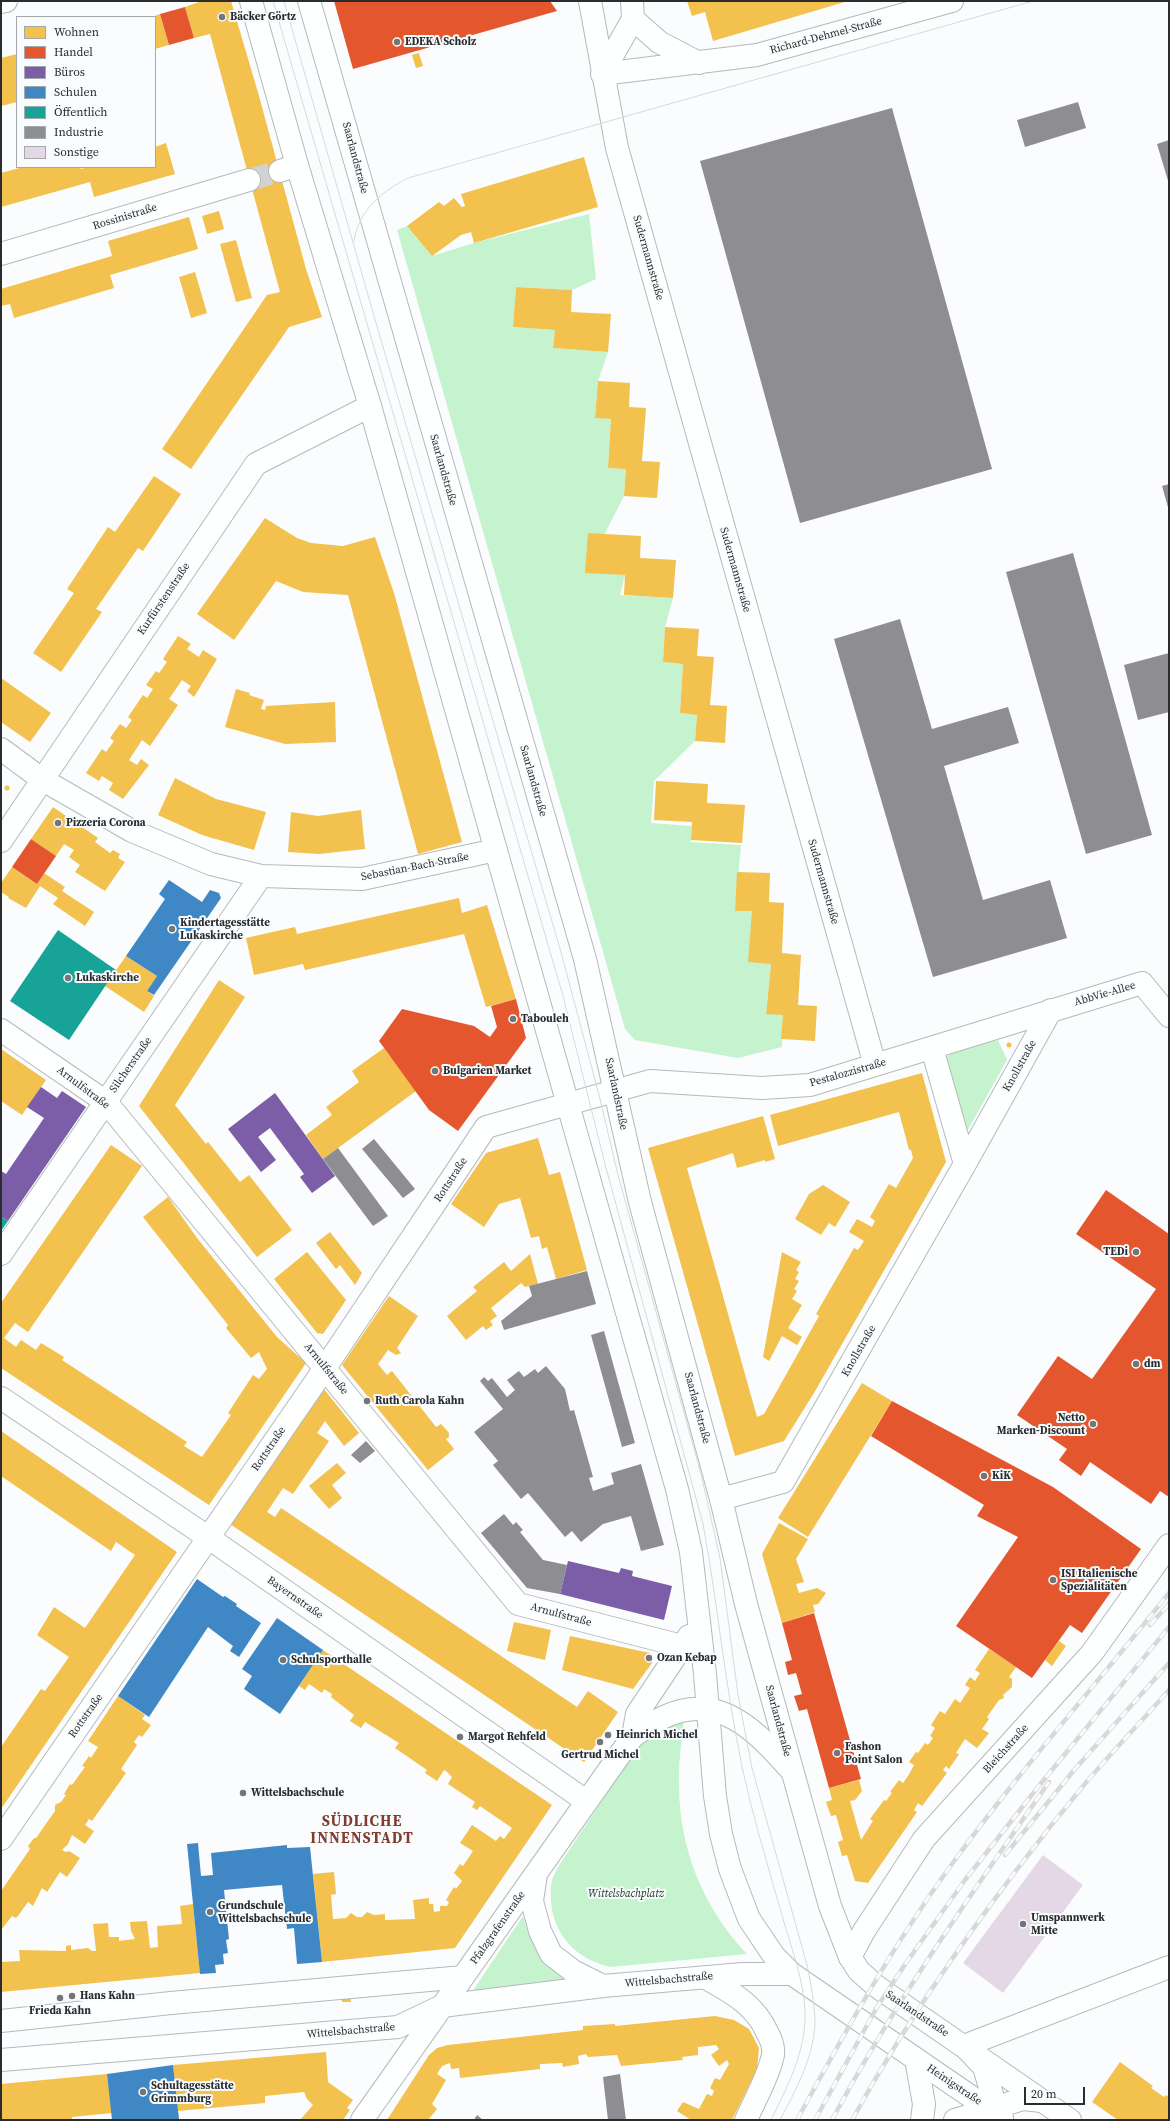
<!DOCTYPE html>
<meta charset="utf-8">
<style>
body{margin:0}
#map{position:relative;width:1170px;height:2121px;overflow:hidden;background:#fafcfd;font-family:"Source Serif 4",serif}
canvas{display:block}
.frame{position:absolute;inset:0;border:2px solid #2a2c2d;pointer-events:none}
.legend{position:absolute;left:16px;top:16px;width:140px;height:152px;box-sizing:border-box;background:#f9fcfe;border:1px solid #a6a9aa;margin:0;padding:5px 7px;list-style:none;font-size:12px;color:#2a2c2d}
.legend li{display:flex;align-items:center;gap:8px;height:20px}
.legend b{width:20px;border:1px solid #a6a9aa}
.scale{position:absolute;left:1024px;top:2087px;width:61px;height:18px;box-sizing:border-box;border:2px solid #2a2c2d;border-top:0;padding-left:5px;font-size:12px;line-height:14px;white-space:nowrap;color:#2a2c2d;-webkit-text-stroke:3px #f9fcfe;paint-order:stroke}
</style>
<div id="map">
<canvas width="1170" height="2121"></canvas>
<div class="frame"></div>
<ul class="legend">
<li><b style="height:11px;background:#f2c14e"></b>Wohnen</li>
<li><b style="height:11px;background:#e4572e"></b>Handel</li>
<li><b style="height:11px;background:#7b5ea7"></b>Büros</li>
<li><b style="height:11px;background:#3f88c5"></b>Schulen</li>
<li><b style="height:11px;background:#17a398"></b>Öffentlich</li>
<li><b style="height:11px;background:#8d8d92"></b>Industrie</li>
<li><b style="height:11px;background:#e5d8e6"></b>Sonstige</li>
</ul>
<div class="scale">20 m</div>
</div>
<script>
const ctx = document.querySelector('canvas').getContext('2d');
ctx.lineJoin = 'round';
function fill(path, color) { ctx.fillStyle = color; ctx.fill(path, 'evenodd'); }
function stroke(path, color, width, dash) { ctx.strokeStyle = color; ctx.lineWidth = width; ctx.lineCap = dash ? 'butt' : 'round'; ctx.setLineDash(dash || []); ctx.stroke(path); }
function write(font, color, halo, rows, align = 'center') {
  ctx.font = font + ' "Source Serif 4",serif'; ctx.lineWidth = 4; ctx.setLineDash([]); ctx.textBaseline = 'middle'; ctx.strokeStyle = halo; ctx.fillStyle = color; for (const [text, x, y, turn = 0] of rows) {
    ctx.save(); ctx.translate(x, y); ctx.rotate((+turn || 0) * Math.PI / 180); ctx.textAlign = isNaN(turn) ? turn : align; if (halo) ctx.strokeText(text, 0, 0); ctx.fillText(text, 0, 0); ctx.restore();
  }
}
fill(new Path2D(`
 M589,214L596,279L572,290L516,287L513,327L555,330L553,348L608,352L598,381L595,417L611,419L608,468L626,469L624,496L585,572L625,575L620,595L673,598L665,627L663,662L683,664L680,713L697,715L695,741L654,781L651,823L692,826L691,842L741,845L735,910L752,911L771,964L766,1013L783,1015L782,1047L738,1058L635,1040L625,1029L397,230L407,226L432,256L474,243Z
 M998,1040L1007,1060L965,1135L943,1060L952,1053Z
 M684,1718C682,1741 678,1763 679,1785C679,1849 704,1909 747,1954L610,1967C577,1959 555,1937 551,1903C551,1896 550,1887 552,1881C553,1875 557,1870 560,1864L643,1739Z
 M523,1916C532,1947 542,1961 567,1981L472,1992Z`), '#c5f3cd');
fill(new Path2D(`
 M202,1H231L259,96L306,269L322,317L289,327L191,469L162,449L267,295L280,292L210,34L194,38L185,7Z
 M687,1H848L713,41L705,12L692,16Z
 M160,14L169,45L155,49V17H152Z
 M419,53L423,66L416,68L412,55Z
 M17,54V102L1,106V58Z
 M166,143L175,174L94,197L90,182L1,207V173L23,167H80L81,169L87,167H155V147Z
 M584,157L598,207L474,243L471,232L461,235L432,256L407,226L439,202L444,206L454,198L462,207L465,206L461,194Z
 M219,211L224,229L207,234L202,216Z
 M189,217L198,249L110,275L114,288L14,318L10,304L1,306V289L112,256L108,241Z
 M236,240L252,298L236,302L220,244Z
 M195,272L207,313L191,318L179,277Z
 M516,287L572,290L571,312L611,314L608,352L553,348L555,330L513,327Z
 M598,381L630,383L629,407L646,408L642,461L660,462L657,498L624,496L626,469L608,468L611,419L595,418Z
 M154,476L181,494L143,551L138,548L96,609L102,612L61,672L33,653L74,593L67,589L108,527L115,532Z
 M265,518L297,538L311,543L343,546L375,537L394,593L462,842L418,854L348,595L303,592L276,581L234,640L197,614Z
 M588,533L641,536L640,558L676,560L673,598L624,595L625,575L585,573Z
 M665,627L699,629L697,656L714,657L710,705L727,706L725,743L695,741L697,715L680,713L683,664L663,662Z
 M178,636L191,644L187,649L199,657L203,650L217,659L194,697L187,691L191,686L182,680L169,699L178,705L150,746L142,740L129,760L137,765L141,759L149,765L123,799L109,790L113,783L102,776L99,781L86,773L102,749L106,752L114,741L110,738L120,724L126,728L132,720L128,717L143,695L147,698L153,689L146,685L156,671L159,673L167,662L163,659Z
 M1,678L51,713L30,742L1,722Z
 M236,689L250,693L249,695L264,700L261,709L265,710L266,706L335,702L336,742L285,744L225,727Z
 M175,778L216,799L266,812L254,850L202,835L158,815Z
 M656,781L708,784L707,803L745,805L742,843L691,840L692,822L654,820Z
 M4.5 788a2.5 2.5 0 1 1 5 0a2.5 2.5 0 1 1-5 0Z
 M53,807L98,838L95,842L110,853L113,850L120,854L118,858L125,862L105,891L75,872L80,865L69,857L74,850L64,844L56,856L31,839Z
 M361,810L365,849L319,854L288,852L291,812L318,816Z
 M12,867L37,884L44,873L65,887L62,891L94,912L85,926L53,904L58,898L40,886L26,908L8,898L9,897L1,892V883Z
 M737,872L770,873L769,902L784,903L782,953L801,955L798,1005L817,1006L815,1041L781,1039L783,1015L766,1014L771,964L748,962L752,911H735Z
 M459,898L462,913L487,905L516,999L486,1007L464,934L305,970L303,964L254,975L246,938L295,927L297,934Z
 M126,956L157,976L147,991L154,996L144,1012L105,986Z
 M219,980L245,997L175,1105L206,1144L208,1142L240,1182L249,1175L292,1230L257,1257L139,1106Z
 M1006.5 1045a2.5 2.5 0 1 1 5 0a2.5 2.5 0 1 1-5 0Z
 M384,1048L416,1091L323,1159L306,1135L332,1115L326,1107L359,1082L352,1071Z
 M1,1049L46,1080L22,1115L1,1101Z
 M922,1073L946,1162L814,1393L784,1441L735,1456L648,1148L763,1116L775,1159L765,1162V1160L737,1168L733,1153L687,1168L757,1417L764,1414L819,1316L816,1314L854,1248L858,1250L864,1241L849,1232L857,1219L872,1227L875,1221L870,1217L889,1184L896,1188L913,1158L911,1150H909L899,1112L778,1146L770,1115Z
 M538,1138L549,1175L560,1172L587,1270L556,1279L547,1247L542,1249L539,1236L531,1238L520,1198L499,1204L484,1227L451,1204L486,1153Z
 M111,1145L142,1166L28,1332L15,1323L4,1338L16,1347L21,1340L36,1350L41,1343L64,1357L62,1360L187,1442L184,1446L202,1457L231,1415L228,1413L253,1375L259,1379L267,1369L259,1352L251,1358L226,1328L228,1325L143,1217L168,1197L197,1238L277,1337L306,1363L209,1505L1,1368V1303Z
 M823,1185L850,1202L835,1227L829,1223L821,1235L795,1219L809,1194Z
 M330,1232L362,1273L355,1285L340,1265L336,1269L316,1243Z
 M307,1252L346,1300L323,1334L317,1333L274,1279Z
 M782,1252L801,1262L796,1270L799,1272L795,1279L799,1281L794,1289L797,1291L792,1299L802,1305L788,1328L802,1337L797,1345L782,1336L769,1361L763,1357Z
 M530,1254L538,1284L525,1287L521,1283L491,1308L497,1316L490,1321L493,1325L486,1330L483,1326L466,1340L447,1316L477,1291L473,1287L504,1262L511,1271Z
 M389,1296L418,1316L397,1348L401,1353L396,1355L388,1350L378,1364L387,1375L392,1371L436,1427L441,1424L449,1433V1437L446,1439L454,1449L428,1470L342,1365Z
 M862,1383L892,1401L808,1537L778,1518Z
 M324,1389L359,1433L344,1446L325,1421L317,1433L329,1441L293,1494L283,1488L267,1512L275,1517L281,1508L577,1707L588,1691L618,1712L584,1762L227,1522Z
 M1,1431L177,1552L1,1809V1747L41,1689L45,1691L69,1657L37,1635L54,1607L85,1628L135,1555L116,1542L111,1551L1,1476Z
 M337,1463L346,1473L332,1485L342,1498L329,1509L309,1486Z
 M779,1523L808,1539L796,1559L804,1582L796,1584L799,1593L817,1588L826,1593L818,1604L813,1605L815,1612L782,1623L762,1554Z
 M514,1622L551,1630L545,1660L507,1651Z
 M570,1636L650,1653L652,1663L633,1689L562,1670Z
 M1059,1641L1066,1646L1052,1666L1045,1660Z
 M989,1649L1016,1667L1009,1677L1012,1679V1687L1003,1695L1004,1698L999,1700L987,1717L989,1719L982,1729L989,1733L977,1748L965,1739L956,1753L959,1754L949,1769L946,1766L943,1770L947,1773L922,1806L918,1803L914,1810L917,1812L868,1883L855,1881L847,1855L842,1856L838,1842L843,1840L836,1815L831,1816L826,1802L832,1800L829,1788L859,1780L862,1791L855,1800L850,1801L861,1840L873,1821L870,1819L884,1800L886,1801L892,1793L890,1792L899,1780L903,1783L908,1776L914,1765L909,1762L916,1752L918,1753L925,1743L928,1745L933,1738L930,1736L935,1728L931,1725L940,1711L945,1714L955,1699L960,1703L970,1688L965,1685L970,1677L975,1681L980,1673L975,1670Z
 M323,1650L552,1805L455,1948L322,1962L313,1874L334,1872L336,1894L331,1895L333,1919L346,1918L351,1913L357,1917H362L367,1912L374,1915L385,1914V1920L415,1919L413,1900L429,1898V1904H433L434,1912L440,1911V1906H447L449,1902L446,1900L454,1887L456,1889L462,1881L454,1873L460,1864L463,1866L473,1851L460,1843L472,1825L496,1841L500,1836L504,1839L512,1828L480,1806L477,1810L472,1807L475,1802L448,1784L452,1777L446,1771L444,1770L437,1781L425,1773L427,1770L395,1748L399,1743L365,1722L361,1728L350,1721L354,1715L331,1697L332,1694L324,1689L322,1693L309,1684L305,1690L299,1686Z
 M118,1696L145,1715L142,1719L151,1725L142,1737L139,1735L134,1742L137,1745L121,1769L126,1773L92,1821L89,1819L85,1825L94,1831L85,1844L72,1835L68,1844L62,1850L66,1852L69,1851L80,1858L67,1877L60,1872L47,1892L42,1888L33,1906L28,1902L18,1916L16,1918L12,1916L1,1930V1891L30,1849L28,1846L34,1838H36L55,1811V1805L61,1802L66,1795L64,1794L70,1784L72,1785L85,1767L82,1766L89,1756L91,1758L98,1747L88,1741Z
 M193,1904L200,1973L1,1992V1962L20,1961L19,1950L66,1951V1946L71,1945V1950L88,1948L92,1951H96L93,1924L108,1923L109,1937H119V1941L135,1939L131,1931L130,1922L147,1921L150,1948L158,1947L157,1926L182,1924L180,1906Z
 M350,1994L351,2002H342L341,1995Z
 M715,2016L734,2020L749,2029L759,2048L757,2069L732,2120H691L677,2111L683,2102L699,2109L707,2094L712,2096L714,2091L710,2088L715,2078L720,2080L729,2064L727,2060L719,2066L711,2055L719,2049L716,2045L698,2047V2055L682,2057L683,2060L621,2066L617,2055L588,2057L586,2054L578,2056L579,2064L563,2067L562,2063L540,2064V2069L460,2078L459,2068L451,2069L450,2063L442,2066L437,2074L446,2080L432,2104L437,2109L428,2120H387L429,2055L437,2048L448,2045L583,2030V2026L615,2024V2026Z
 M326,2052L328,2082L353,2100L347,2108L350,2110L343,2120H300L313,2105L307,2099L304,2092L265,2096V2103L178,2111L173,2065Z
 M1120,2062L1153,2086L1151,2088L1164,2097L1166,2095L1169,2097V2120H1118L1092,2102Z
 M107,2074L112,2113L72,2117V2120H1V2084Z`), '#f2c14e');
fill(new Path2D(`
 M334,1H550L557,11L353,69Z
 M185,7L194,38L169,45L160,14Z
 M31,839L56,856L37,884L12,867Z
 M516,999L526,1038L458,1131L429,1110L379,1041L402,1009L474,1026L490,1037L497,1027L491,1006Z
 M1106,1190L1169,1234V1497L1160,1491L1151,1504L1090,1462L1081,1476L1059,1460L1067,1449L1017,1415L1058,1356L1092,1379L1156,1289L1076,1234Z
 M892,1401L1053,1487L1141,1549L1082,1633L1070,1625L1032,1678L956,1626L1018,1537L977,1516L984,1505L871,1436Z
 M814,1613L861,1779L829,1788L807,1709L799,1711L794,1696L802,1694L796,1673L788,1675L785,1662L792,1660L782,1623Z`), '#e4572e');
fill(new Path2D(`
 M41,1087L57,1098L62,1091L86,1107L8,1221L1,1217V1171L6,1174L44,1118L27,1107Z
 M275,1093L335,1176L312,1193L300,1177L304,1174L270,1128L258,1137L276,1160L261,1172L228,1129Z
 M568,1561L619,1573L621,1568L633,1571L632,1576L672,1586L664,1620L560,1594Z`), '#7b5ea7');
fill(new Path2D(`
 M169,880L202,902L210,890L219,893L221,898L154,995L147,991L157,976L126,956L165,899L159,894Z
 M197,1579L223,1597L225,1596L237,1604L236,1606L261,1623L239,1657L230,1651L233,1646L208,1627L149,1717L118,1696Z
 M277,1618L323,1650L280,1714L244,1689L252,1676L242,1669Z
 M198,1843L201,1876L213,1875L211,1853L287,1845V1848L310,1847L322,1962L297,1964L294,1928L287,1929L282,1885L257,1887L224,1890L229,1939L226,1940L228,1953L223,1954L224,1964L215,1965L216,1973L200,1974L187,1844Z
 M173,2065L179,2119L112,2120L107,2074Z`), '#3f88c5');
fill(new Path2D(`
 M58,930L116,970L69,1040L10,1001Z
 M1,1217L8,1221L1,1231Z`), '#17a398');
fill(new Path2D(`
 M1078,102L1086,128L1025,147L1017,120Z
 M892,108L992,469L800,523L700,161Z
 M1169,140V184L1157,144Z
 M1169,484V511L1162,486Z
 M1073,553L1152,835L1086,854L1006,572Z
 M900,619L932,729L1008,707L1019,743L944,766L983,900L1050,880L1067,938L933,977L834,639Z
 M1169,653V712L1138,720L1124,665Z
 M374,1139L415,1189L403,1198L362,1149Z
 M338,1148L388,1216L373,1226L323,1159Z
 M587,1271L596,1304L504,1330L501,1321L532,1296L529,1286Z
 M604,1331L635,1443L622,1447L591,1335Z
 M546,1366L565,1389L570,1411L574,1410L593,1477L589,1478L593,1491L614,1484L611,1473L641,1464L664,1545L641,1551L631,1516L603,1524L581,1542L572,1531L565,1537L528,1493L521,1499L493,1465L498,1461L474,1432L503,1409L480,1381L484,1377L488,1381L492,1378L507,1397L515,1390L507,1380L519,1371L524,1377L535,1369L538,1373Z
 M366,1441L375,1451L360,1463L351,1455Z
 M504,1514L513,1525L516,1522L523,1530L520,1532L543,1560L567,1565L560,1594L527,1588L481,1533Z
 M620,2074L626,2120H608L603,2077Z
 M477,2115L483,2120H474Z`), '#8d8d92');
fill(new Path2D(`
 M1043,1855L1083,1885L1003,1993L963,1963Z`), '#e5d8e6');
stroke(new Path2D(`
 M249,180L280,171`), '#d0d2d3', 22, [22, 11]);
const minor = new Path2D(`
 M590,1L617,148L875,1065
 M633,19L659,42L699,63
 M602,74L757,55L952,1
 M602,74L633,19L632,1
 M280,171L297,165
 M1,254L249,180
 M1,749L43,780L132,831L211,864L261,876L362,879L496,850
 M1,841L256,464L370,406
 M1,1030L106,1102L518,1604L682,1646
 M932,1048L965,1164
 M1,1254L261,876
 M1,1398L209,1538L586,1801
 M721,1499L783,1482L965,1164L1051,1010
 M633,1736C643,1730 653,1722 664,1717C720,1691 757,1732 791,1770
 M1,1839L325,1368L486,1127L650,1081L762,1088L810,1085L1142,983L1169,1016
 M536,1874L532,1901L540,1931L551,1954L573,1971L603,1986
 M850,1957L864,1931L924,1839L1092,1653L1169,1545
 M704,1977C730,1992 754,2003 767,2032C771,2039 774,2047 773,2055C768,2078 755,2099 746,2120
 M1,2021L171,2003L463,1977
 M964,2046L1169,1967
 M1,2060L398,2027L442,2006L603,1986L743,1974H792
 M362,2120L633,1736L637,1714L689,1636`);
const tertiary = new Path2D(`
 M1,2L6,1`);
const primary = new Path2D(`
 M251,1L297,165L370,406L677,1489L691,1552L705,1674L715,1796L721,1834L730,1869L749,1919L774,1956L792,1974L1002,2118
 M309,1L585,959L640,1202L721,1499L746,1604L830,1906L850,1957L859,1971L876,1986L1070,2120`);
const trunk = new Path2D(`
 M964,2046L984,2067L998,2115
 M916,2059L924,2104L922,2120
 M955,2120L1023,2099L1042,2101`);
stroke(minor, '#b7b8ba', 24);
stroke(tertiary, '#b7b8ba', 24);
stroke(primary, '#b7b8ba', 24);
stroke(trunk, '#b7b8ba', 24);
stroke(minor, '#feffff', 22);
stroke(tertiary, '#feffff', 22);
stroke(primary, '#feffff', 22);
stroke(trunk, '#feffff', 22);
stroke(new Path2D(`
 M273,1L563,996L605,1164L703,1524C720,1616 727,1710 750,1801C760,1840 772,1880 783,1919C792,1950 804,1981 805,2012C806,2052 788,2085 771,2120
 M284,1L374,316L561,952L599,1095L618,1175L701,1474L720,1558L738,1695L752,1768L807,1965C811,1983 814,2001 815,2020C815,2055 796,2090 780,2120
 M354,241C359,209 382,192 408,178L1033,1`), '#d8d8d8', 1);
const rail = new Path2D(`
 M1150,1625L1169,1604
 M1005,1855L1075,1769L1169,1663
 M797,2120C845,2032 893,1945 952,1864C1020,1770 1097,1684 1169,1593
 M815,2120L877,2007L906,1963L965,1880L1038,1787L1169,1627
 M832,2120C895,2002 973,1891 1049,1782
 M852,2120C917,2002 998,1889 1084,1785C1111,1753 1141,1722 1169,1690`);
stroke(rail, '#d8d8d8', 4.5);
stroke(rail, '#f9fcfe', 3, [9]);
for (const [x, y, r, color] of [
 [222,17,4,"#737576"],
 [397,42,4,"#737576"],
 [58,823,4,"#737576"],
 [172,929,4,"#737576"],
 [68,978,4,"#737576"],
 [513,1019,4,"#737576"],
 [435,1071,4,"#737576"],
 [1136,1252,4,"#737576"],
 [1136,1364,4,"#737576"],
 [367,1401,4,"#737576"],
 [1093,1424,4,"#737576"],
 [984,1476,4,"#737576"],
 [1053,1580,4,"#737576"],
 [649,1658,4,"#737576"],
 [283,1660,4,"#737576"],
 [608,1735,4,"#737576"],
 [460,1737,4,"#737576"],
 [600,1742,4,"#737576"],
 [837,1753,4,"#737576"],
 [243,1793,4,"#737576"],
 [210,1912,4,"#737576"],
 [1023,1924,4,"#737576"],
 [72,1996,4,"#737576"],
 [60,1998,4,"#737576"],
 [143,2092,4,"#737576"]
]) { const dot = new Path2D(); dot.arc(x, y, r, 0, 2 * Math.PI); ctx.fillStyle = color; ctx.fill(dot); stroke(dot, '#f9fcfe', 1.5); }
write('bold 11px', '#2a2c2d', '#f9fcfe', [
 ["Bäcker Görtz",230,17],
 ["EDEKA Scholz",405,42],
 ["Pizzeria Corona",66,823],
 ["Kindertagesstätte",180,923],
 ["Lukaskirche",180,936],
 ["Lukaskirche",76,978],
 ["Tabouleh",521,1019],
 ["Bulgarien Market",443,1071],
 ["TEDi",1128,1252,"right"],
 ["dm",1144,1364],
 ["Ruth Carola Kahn",375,1401],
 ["Netto",1085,1418,"right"],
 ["Marken-Discount",1085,1431,"right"],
 ["KiK",992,1476],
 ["ISI Italienische",1061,1574],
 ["Spezialitäten",1061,1587],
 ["Ozan Kebap",657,1658],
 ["Schulsporthalle",291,1660],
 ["Heinrich Michel",616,1735],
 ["Margot Rehfeld",468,1737],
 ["Fashon",845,1747],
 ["Point Salon",845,1760],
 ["Gertrud Michel",600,1755,"center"],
 ["Wittelsbachschule",251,1793],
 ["Grundschule",218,1906],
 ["Wittelsbachschule",218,1919],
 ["Umspannwerk",1031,1918],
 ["Mitte",1031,1931],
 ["Hans Kahn",80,1996],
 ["Frieda Kahn",60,2011,"center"],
 ["Schultagesstätte",151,2086],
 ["Grimmburg",151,2099]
], 'left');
write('11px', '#2a2c2d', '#f9fcfe', [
 ["Richard-Dehmel-Straße",826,36,-15],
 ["Saarlandstraße",355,158,75],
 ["Rossinistraße",125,217,-17],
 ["Sudermannstraße",648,258,74],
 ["Saarlandstraße",443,470,74],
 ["Sudermannstraße",735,570,74],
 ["Kurfürstenstraße",164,599,-56],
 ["Saarlandstraße",533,781,74],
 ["Sebastian-Bach-Straße",415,867,-11],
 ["Sudermannstraße",823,882,74],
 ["AbbVie-Allee",1105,994,-16],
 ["Silcherstraße",131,1065,-55],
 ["Knollstraße",1020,1066,-61],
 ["Pestalozzistraße",848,1073,-16],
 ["Arnulfstraße",83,1088,37],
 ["Saarlandstraße",616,1094,78],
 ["Rottstraße",451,1180,-57],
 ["Knollstraße",859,1351,-60],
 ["Arnulfstraße",326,1369,51],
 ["Saarlandstraße",697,1408,75],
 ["Rottstraße",269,1449,-56],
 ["Bayernstraße",295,1598,35],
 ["Arnulfstraße",561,1615,15],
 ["Rottstraße",86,1716,-55],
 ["Saarlandstraße",778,1721,75],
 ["Bleichstraße",1006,1749,-48],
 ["Pfalzgrafenstraße",498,1928,-55],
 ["Wittelsbachstraße",669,1980,-5],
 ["Saarlandstraße",917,2014,34],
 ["Wittelsbachstraße",351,2031,-5],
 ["Heinigstraße",954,2085,34]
]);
write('italic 11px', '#123419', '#f9fcfe', [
 ["Wittelsbachplatz",626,1894]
]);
ctx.letterSpacing = '1px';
write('bold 15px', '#823c2f', '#f9fcfe', [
 ["SÜDLICHE",362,1822],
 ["INNENSTADT",362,1839]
]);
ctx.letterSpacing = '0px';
</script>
